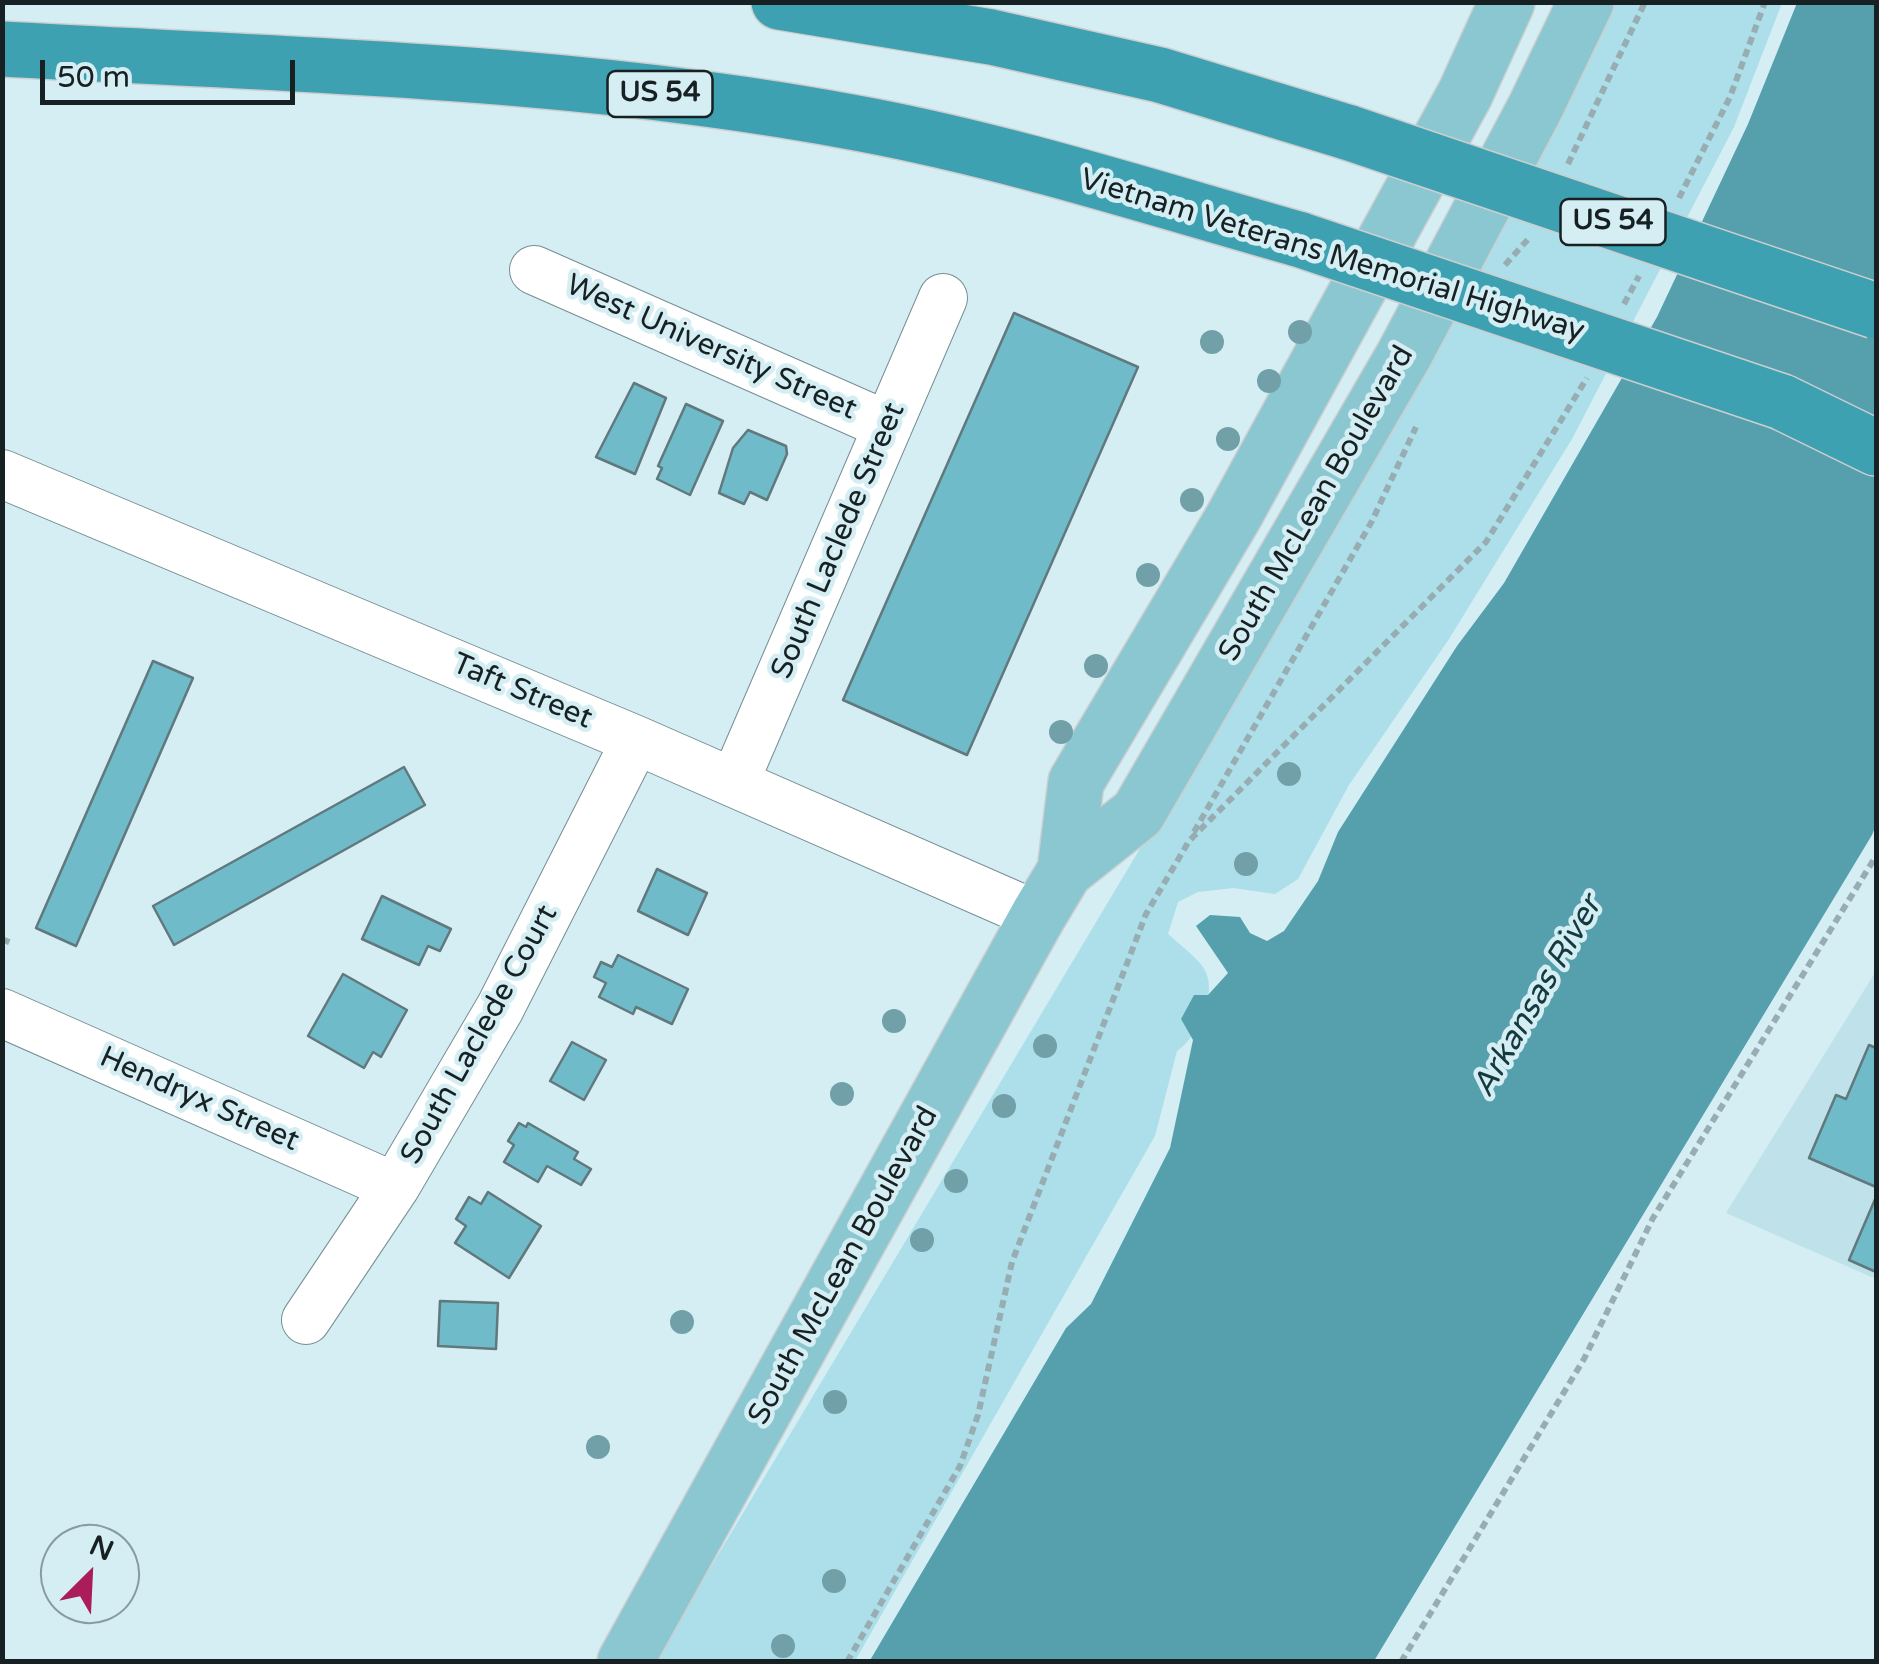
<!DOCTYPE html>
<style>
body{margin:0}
#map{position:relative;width:1879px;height:1664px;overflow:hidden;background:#d4eef3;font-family:"Varela Round",sans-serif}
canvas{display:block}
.frame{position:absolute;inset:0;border:5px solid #172123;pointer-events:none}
.north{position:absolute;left:40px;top:1524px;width:100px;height:100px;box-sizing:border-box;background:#d4eef3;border:2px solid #889ca0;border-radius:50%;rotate:24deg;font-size:28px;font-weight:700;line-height:40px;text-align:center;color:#172123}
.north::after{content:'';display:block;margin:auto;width:35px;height:45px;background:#aa1c5a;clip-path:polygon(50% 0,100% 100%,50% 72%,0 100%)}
.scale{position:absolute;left:40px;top:60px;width:255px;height:45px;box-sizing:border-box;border:5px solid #172123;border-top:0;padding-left:12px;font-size:30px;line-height:35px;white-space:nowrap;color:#172123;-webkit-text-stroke:8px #d4eef3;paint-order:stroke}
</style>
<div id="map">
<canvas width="1879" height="1664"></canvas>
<div class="frame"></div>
<div class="north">N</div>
<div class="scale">50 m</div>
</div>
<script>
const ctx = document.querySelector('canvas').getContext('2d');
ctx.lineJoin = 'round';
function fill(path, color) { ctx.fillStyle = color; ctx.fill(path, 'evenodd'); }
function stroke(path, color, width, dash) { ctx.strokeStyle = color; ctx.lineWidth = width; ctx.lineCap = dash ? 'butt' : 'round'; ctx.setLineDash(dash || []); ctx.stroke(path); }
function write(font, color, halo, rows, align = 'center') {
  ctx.font = font + ' "Varela Round",sans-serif'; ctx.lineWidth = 9; ctx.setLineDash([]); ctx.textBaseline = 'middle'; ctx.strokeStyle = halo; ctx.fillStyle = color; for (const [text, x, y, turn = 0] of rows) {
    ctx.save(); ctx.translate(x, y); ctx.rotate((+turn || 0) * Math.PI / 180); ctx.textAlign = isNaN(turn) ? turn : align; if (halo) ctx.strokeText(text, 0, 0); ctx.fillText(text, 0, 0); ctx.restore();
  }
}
fill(new Path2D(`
 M1876,971V1279L1726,1213Z`), '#bfe1e9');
fill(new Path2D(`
 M1611,3H1782L1734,127L1572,439L1449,639L1349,785L1298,879L1275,894L1233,888L1198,892L1178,902L1168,934C1179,944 1194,955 1203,967C1220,992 1198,1037 1177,1051L1155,1136L855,1661L654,1662L1242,678Z`), '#acdfe9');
fill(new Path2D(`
 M1797,3H1876V825L1872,835L1374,1661L869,1662L1066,1328L1091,1304L1170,1148L1193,1040L1181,1019L1194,995H1208L1228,973L1196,926L1210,915L1240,917L1250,933L1267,941L1284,931L1318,881L1338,832L1457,646L1504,583L1657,317L1748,124Z`), '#56a0ae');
const building = new Path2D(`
 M1014,313L1138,367L967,755L843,700Z
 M634,383L666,398L635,474L596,457Z
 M686,404L723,421L690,495L657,479L662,468L658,466Z
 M748,430L786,446L787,454L767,500L750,492L744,504L719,493L733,448Z
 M153,661L193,678L76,946L36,928Z
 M404,767L425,805L174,945L153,906Z
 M657,869L707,893L688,935L638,911Z
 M382,896L451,929L440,951L428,946L419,965L362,939Z
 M618,955L688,989L672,1024L636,1007L633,1014L599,997L606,983L594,977L601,962L612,967Z
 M343,974L407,1010L381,1057L373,1052L364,1068L308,1036Z
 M572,1042L606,1060L584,1100L550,1081Z
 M1869,1045L1876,1048V1187L1809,1158L1836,1095L1846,1099Z
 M519,1123L526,1127L528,1123L578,1152L574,1159L591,1169L581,1185L547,1166L538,1182L504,1162L514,1145L508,1141Z
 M488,1192L541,1226L509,1278L455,1243L466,1226L456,1219L469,1197L481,1204Z
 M1876,1197V1272L1849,1260Z
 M440,1301L498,1303L496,1349L438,1346Z`);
fill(building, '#70bbc9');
stroke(building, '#61787d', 2.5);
const minor = new Path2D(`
 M534,270L888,426
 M2,474L636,740L1038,916
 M734,783L943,298
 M2,1013L395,1187
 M306,1320L395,1187L500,1008L636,740`);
const major = new Path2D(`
 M1065,871L1076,782L1234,516L1465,94L1507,2
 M625,1662L1038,916L1065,871L1138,813L1404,355L1535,108L1586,2`);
const highway = new Path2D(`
 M779,2L991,37L1160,75L1350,133
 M2,49C289,65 580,70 862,124C1011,152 1156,199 1301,240
 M1782,402L1876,448`);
stroke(minor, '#768e93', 50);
stroke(major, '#cccecf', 58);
stroke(highway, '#cccecf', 58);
stroke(new Path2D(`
 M1568,164L1645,2
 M1679,198L1730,97L1765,2
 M1505,265L1530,237
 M1624,304L1639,276
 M1194,832L1372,521L1416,427
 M2,939L11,943
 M847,1662L960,1466L978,1415L1012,1262L1146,914L1189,841L1486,542L1587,378
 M1401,1662L1584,1359L1653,1218L1876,856`), '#98adb1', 6, [8, 5]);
stroke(minor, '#fff', 48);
stroke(major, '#8bc7d1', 55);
stroke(highway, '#3ea1b2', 55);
const highwayBridge = new Path2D(`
 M1350,133L1876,311
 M1301,240L1782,402`);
stroke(highwayBridge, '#cccecf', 58, []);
stroke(highwayBridge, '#3ea1b2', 55);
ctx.fillStyle = '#72a0a8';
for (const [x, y] of [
 [1300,332],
 [1212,342],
 [1269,381],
 [1228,439],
 [1192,500],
 [1148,575],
 [1096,666],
 [1061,732],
 [1289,774],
 [1246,864],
 [894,1021],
 [1045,1046],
 [842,1094],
 [1004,1106],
 [956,1181],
 [922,1240],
 [682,1322],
 [835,1402],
 [598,1447],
 [834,1581],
 [783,1646]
]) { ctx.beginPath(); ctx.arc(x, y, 12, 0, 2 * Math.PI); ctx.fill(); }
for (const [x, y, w] of [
 [660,94,105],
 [1613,222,105]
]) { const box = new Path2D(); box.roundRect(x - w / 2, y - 23, w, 46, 8); ctx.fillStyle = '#d4eef3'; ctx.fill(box); stroke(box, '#172123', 2.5); }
write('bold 28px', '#172123', null, [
 ["US 54",660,94],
 ["US 54",1613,222]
]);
write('30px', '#172123', '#d4eef3', [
 ["Vietnam Veterans Memorial Highway",1332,256,17],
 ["West University Street",711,348,24],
 ["South McLean Boulevard",1317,504,-60],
 ["South Laclede Street",839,541,-67],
 ["Taft Street",522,692,23],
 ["South Laclede Court",480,1035,-61],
 ["Hendryx Street",199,1100,24],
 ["South McLean Boulevard",844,1266,-61]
]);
write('italic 32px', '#14393f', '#d4eef3', [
 ["Arkansas River",1538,997,-60]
]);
</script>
